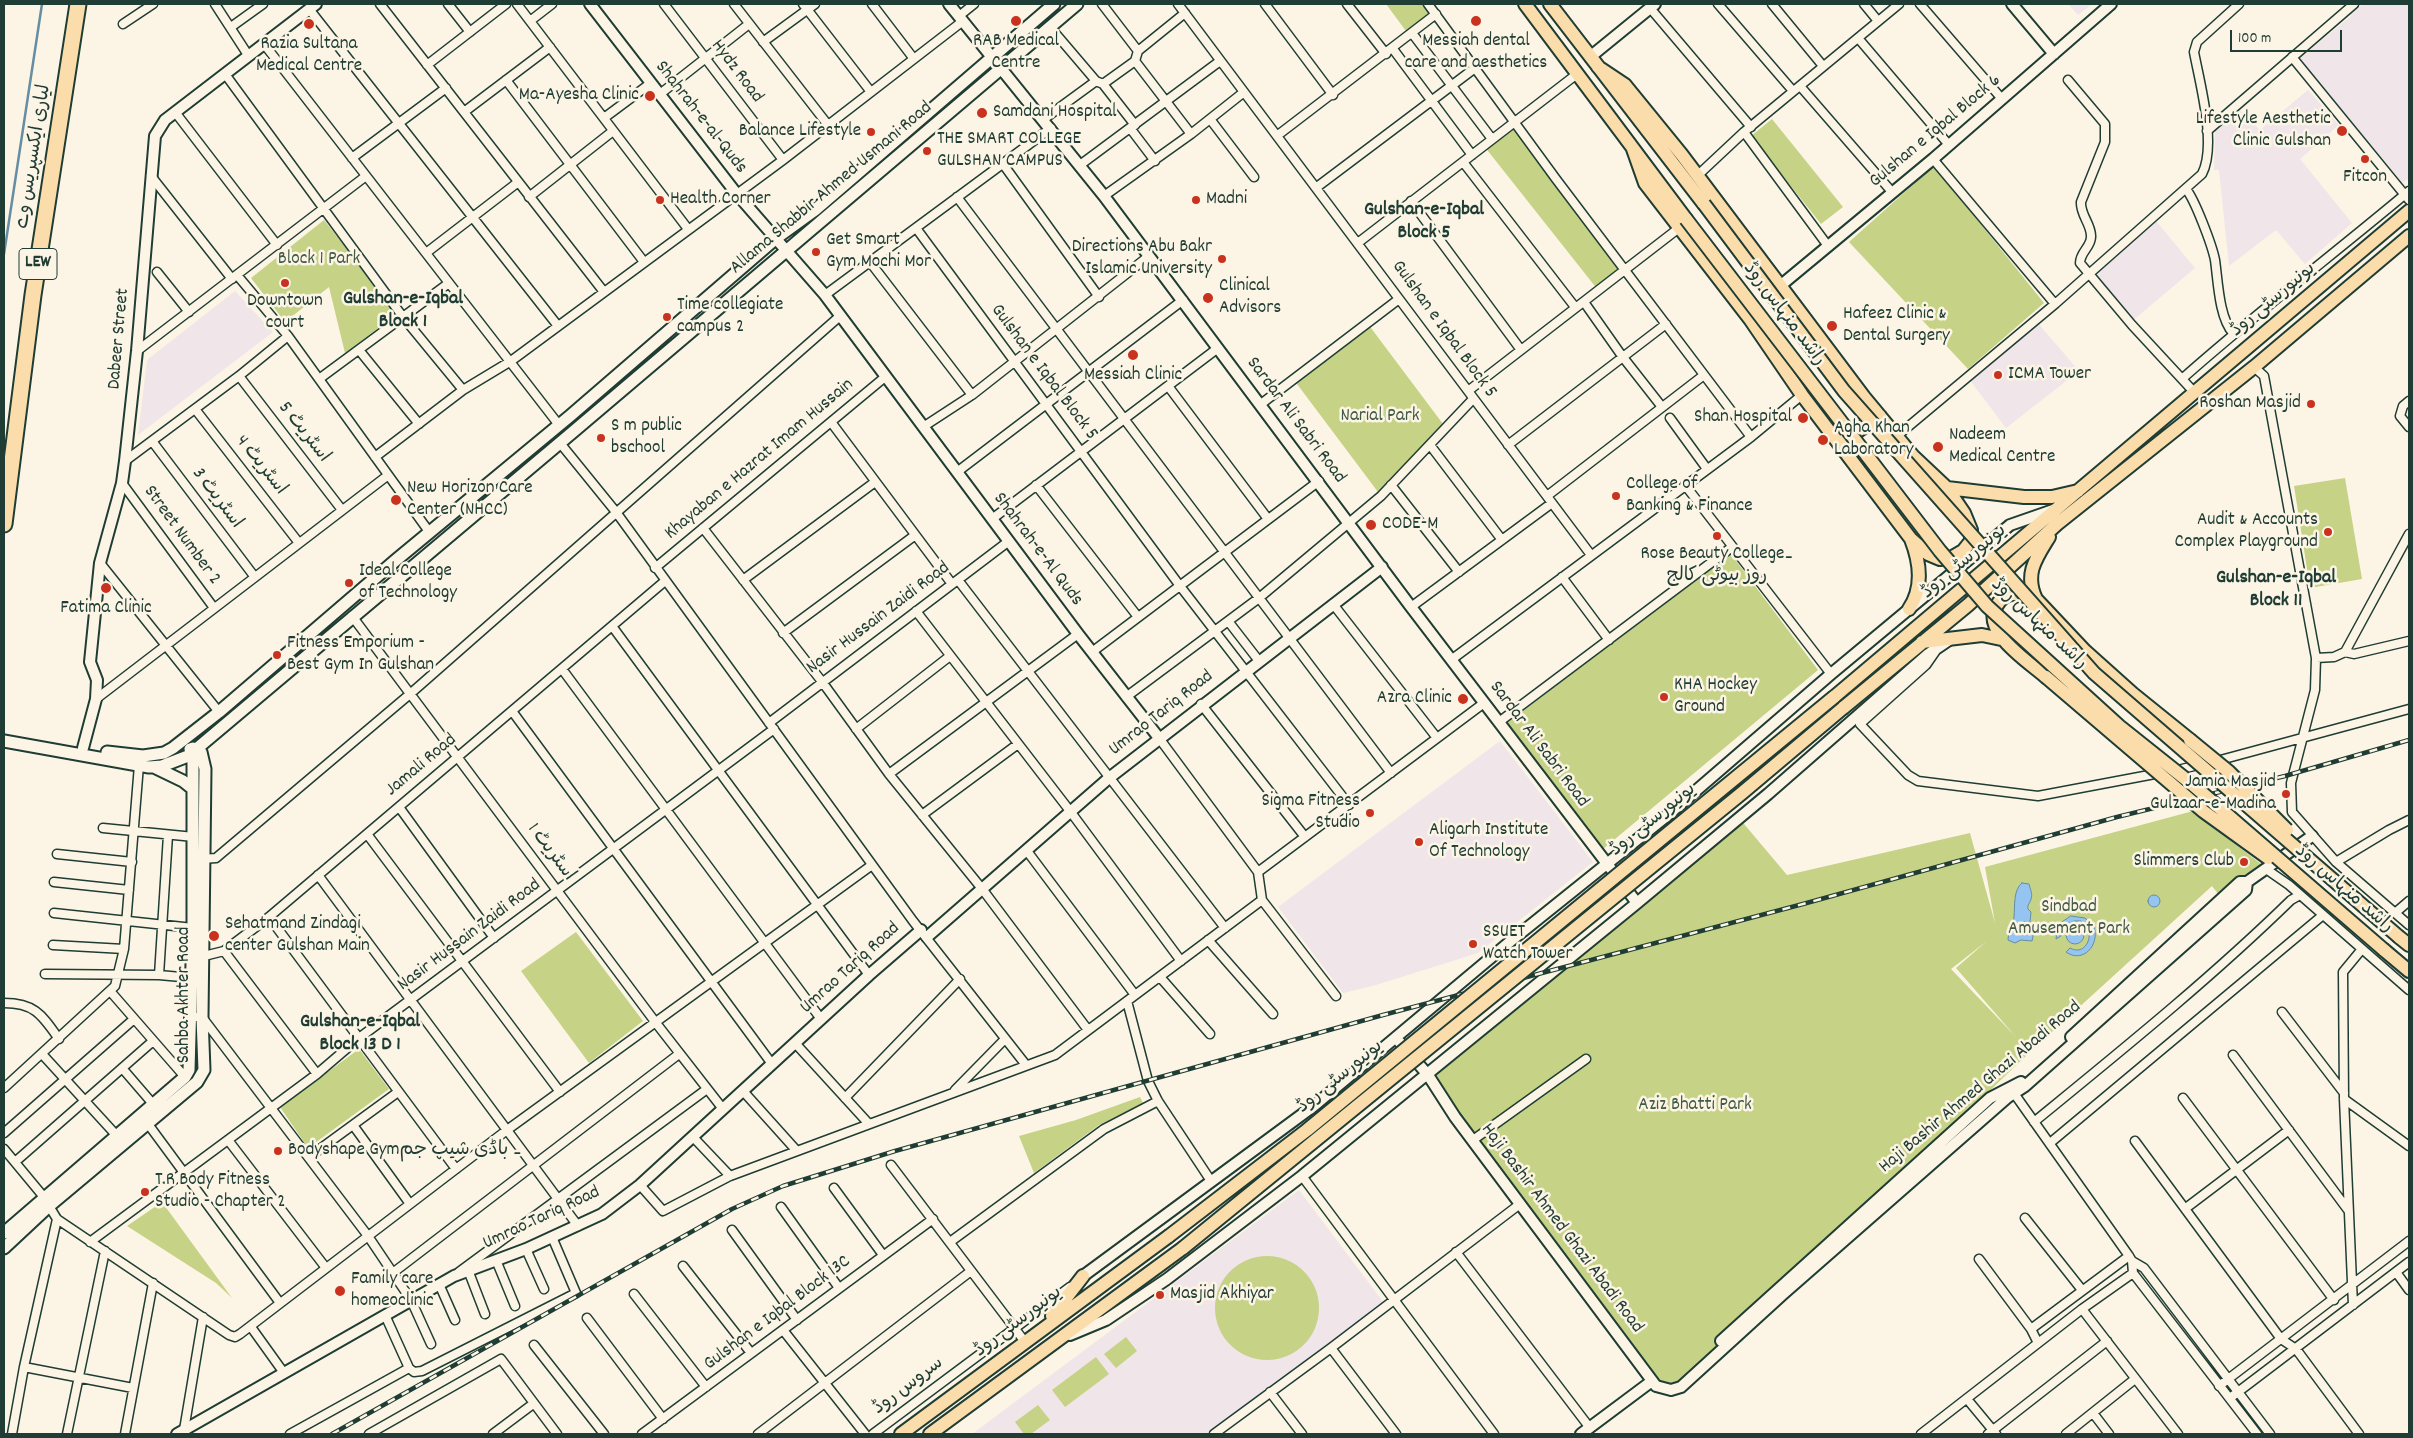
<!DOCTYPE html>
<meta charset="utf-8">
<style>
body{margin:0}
#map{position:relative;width:2413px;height:1438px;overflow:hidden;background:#fcf5e5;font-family:Dekko,sans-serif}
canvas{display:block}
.frame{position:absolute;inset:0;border:5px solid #1f3d34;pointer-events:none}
.scale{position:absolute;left:2230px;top:30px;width:112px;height:22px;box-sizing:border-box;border:2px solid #1f3d34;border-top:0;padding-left:6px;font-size:15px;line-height:18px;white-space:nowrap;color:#1f3d34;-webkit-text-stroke:4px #fcf5e5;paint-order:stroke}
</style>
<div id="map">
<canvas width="2413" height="1438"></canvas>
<div class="frame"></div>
<div class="scale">100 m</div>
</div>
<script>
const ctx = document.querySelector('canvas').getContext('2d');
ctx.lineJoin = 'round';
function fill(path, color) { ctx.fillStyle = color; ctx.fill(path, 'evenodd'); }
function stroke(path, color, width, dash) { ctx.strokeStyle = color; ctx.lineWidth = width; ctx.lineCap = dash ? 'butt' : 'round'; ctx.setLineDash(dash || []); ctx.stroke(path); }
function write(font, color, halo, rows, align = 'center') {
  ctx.font = font + ' Dekko,"Playpen Sans Arabic",sans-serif'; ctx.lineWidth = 5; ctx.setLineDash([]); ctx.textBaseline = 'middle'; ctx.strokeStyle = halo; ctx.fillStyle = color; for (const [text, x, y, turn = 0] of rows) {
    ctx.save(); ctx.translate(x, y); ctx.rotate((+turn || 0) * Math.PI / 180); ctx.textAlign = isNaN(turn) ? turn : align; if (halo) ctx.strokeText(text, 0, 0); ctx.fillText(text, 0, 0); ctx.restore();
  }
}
fill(new Path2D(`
 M2068,4H2092L2078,15Z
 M2363,4H2409V178L2403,183L2299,59L2351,16L2350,14Z
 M2308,90L2339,125L2300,159L2352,223L2305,264L2276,230L2229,266L2219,170H2214L2215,129L2240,110L2260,130Z
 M2156,221L2195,268L2131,322L2090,277Z
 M235,291L273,332L138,435L147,360Z
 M2037,322L2079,371L2006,428L1969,379Z
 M1500,741L1593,862L1478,953L1376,985L1343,993L1278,907Z
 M1299,1190L1384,1303L1208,1434H972Z`), '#f0e5e8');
fill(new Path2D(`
 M1386,4H1429L1436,14L1409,35Z
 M1772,119L1843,207L1821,224L1751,136Z
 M1515,121L1625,270L1598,290L1484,146Z
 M1934,166L2044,303L1968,369L1849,242Z
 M324,220L398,313L345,353L329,287L285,322L251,278Z
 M1368,324L1446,428L1381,496L1294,380Z
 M2345,478L2362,579L2310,588L2294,486Z
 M1731,554L1818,670L1603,849L1507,723Z
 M2193,811L2261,864L2222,899L2212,886L2030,1052L1681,1387L1653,1381L1427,1076L1739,818L1787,875L1970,833L1995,923L1985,867ZM1987,941L1956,968L2016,1037L1951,969Z
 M576,932L643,1021L589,1063L521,971Z
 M359,1049L389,1089L308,1148L280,1107Z
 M1140,1097L1143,1103L1099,1125L1034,1173L1019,1136L1076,1120Z
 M162,1202L232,1298L216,1283L127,1226Z
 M1215 1308a52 52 0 1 1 104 0a52 52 0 1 1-104 0Z
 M1126,1337L1137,1351L1116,1368L1104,1354Z
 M1096,1357L1109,1374L1065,1407L1052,1390Z
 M1038,1405L1050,1420L1031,1434H1024L1015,1422Z`), '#c6d285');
const water = new Path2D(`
 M2022,883L2029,884C2030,888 2033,895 2031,899C2030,904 2027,904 2028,909L2031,912L2030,922H2023V926L2034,931L2032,941L2021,940L2015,943L2008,940C2008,932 2013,925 2014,917C2015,906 2013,890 2022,883Z
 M2148 901a6 6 0 1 1 12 0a6 6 0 1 1-12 0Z
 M2071,916L2085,918L2094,927C2100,945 2083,964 2066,952L2070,948C2083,955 2091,942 2089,931L2081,921H2074L2065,925L2061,936L2056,939L2058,925Z
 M2066 935a9 9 0 1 1 18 0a9 9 0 1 1-18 0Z`);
fill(water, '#94c4ef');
stroke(water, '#658ea4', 1);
stroke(new Path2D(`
 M4,254L42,4`), '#658ea4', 2.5);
const minor = new Path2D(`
 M215,4L248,55
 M380,4L604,292
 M448,4L470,32
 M517,4L688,229
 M664,4L783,160
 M734,4L828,125
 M803,4L871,92
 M872,4L914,59
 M1102,4L1138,51
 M1178,4L1591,555
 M1265,4L1333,95
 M1347,4L1386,54
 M1428,4L1556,179L1751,437
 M1718,4L1793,91
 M1772,4L1823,66
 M1864,4L1878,21
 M1920,4L2002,99
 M1650,8L1751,127
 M309,9L558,326
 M959,16L974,4
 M530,21L552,4
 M123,24L153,4
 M231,27L263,4
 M1050,27L1096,81
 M1412,33L1492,139
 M1858,38L1949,145
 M763,42L815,4
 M264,44L559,425
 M1393,49L1472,155
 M2292,57L2409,200
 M1135,61L1191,134
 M427,65L506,4
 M225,74L403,317L463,390
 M506,80L644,262
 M2068,80L2105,124V142L2081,202C2080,215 2092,225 2091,237C2091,247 2080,252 2080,263L2132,325L2194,392
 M1103,84L1135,125
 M1800,86L1892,192
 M660,94L749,24
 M175,112L277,245
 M464,112L550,47
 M604,118L651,83
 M1044,119L1096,81L1103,84L1135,61L1138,51L1185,13
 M1210,119L1254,177
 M1130,128L1155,161
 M2207,131L2354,4
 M1744,132L1828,246
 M1278,135L1436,14
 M352,158L446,88
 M1933,159L2055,304
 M1463,162L1575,307
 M1003,164L1099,297
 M1080,165L1220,61
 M151,176L232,279
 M1697,176L1744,132L1899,4
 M1317,187L1475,68
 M2186,189C2195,200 2212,245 2215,260C2218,281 2219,318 2233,333
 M1104,196L1191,134L1244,92
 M529,197L613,131
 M957,197L1391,773
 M1411,201L1521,350
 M916,228L1180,586L1349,805
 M1359,242L1577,74
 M426,253L517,183
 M870,262L972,395
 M157,272L189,312
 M237,275L288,336L430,533
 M825,295L1051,128
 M1584,302L1622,356L1662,407
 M359,350L419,424
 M137,351L366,176
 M2254,367L2264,376L2316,658L2315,690L2291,783L2292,812L2336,862L2409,925
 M239,376L342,510
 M2183,378C2256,313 2334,254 2409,191
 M319,379L449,283
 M1168,386L1268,519
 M1468,391L1679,228
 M2409,401L2403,406L2400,416L2409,427
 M1261,404L1399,299
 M195,409L299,543
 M1670,418L1707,469
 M831,422L952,584
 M923,427L972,395L1149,256
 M1897,436L2055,304L2202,174C2217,145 2200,84 2194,52L2197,42L2239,4
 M152,441L254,576
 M560,443L616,512L913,921L1026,1065
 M1430,445L1502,540
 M1508,445L1666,324
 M375,457L463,390L511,361L783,160L963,21
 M125,461L239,376L288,336
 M957,472L1183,300
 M122,483L214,608
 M1036,485L1138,617
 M1391,485L1459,572
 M1685,485L1831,674
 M1547,496L1704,375
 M992,519L1218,348
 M703,528L823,683L889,774L983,890L1088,1030
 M100,563L219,712
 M655,568L885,377
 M1562,577L1609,640
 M743,580L875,482
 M958,580L1225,928
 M1333,604L1437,738
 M1411,607L1552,503
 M916,611L1070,811L1181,961
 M352,616L656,1023L723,1109
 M1228,621L1259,661
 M612,626L869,975
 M783,633L914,536
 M1092,652L1319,481
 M1935,652L1926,665L1860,724L1908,775L1918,781L2038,796L2160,773
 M2345,652L2354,654L2409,641
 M2316,658L2334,657L2345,652L2409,534
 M1451,660L1751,437L1802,395
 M562,669L821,1019
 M1126,697L1259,598L1381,496L1473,399
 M96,699L387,476
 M1201,704L1305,837
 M512,711L772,1064
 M1499,722L1732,547
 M769,723L1009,541
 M856,729L950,656
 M1159,738L1258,872L1262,900L1336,996
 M2213,762L2409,709
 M2174,771L2202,764
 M889,774L1078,634
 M399,807L494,938
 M922,815L1018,744
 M103,828L194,837
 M367,834L560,1092
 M1027,851L1135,995
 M57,854L132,862
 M201,859L216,858L410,694L840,316
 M2336,862L2389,830L2409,820
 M2266,869L2289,885L2409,990
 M1258,872L1484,703
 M318,875L578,1226
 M54,882L129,890
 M54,913L193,928
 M2395,913L2409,901
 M269,917L456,1169
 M1208,940L1273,1014
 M53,945L124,949
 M224,951L317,1074
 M200,957L224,951L269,917L665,581
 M45,974L159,975L192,978
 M159,975L168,835
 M1160,977L1210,1034
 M110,991L185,1077
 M1127,1001L1148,1081L1158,1101L1211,1181
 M4,1003C35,1003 42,1015 59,1039
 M2282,1012L2344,1093
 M191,1017H202L368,1236L411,1300L431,1344
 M795,1043L869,1124
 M42,1054L117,1136
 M2233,1055L2348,1210
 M122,1068L153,1104
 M4,1088L115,986L124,949L139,765
 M2011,1089L2129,1256L2132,1261L2133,1273L2257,1434
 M955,1090L1005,1039
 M743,1091L796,1150
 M845,1098L960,979
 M2183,1098L2334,1300
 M2344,1099L2409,1146
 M2034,1122C2122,1050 2210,979 2291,900L2300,895
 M148,1124L280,1303
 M353,1125L410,1204
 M4,1133L134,1019
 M693,1137L730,1176
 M228,1140L326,1268
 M1473,1140L1586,1059
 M2135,1141L2281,1339L2296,1349L2359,1434
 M2050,1143L2323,915
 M4,1149L43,1196
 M309,1157L398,1092
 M15,1162L153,1041
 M891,1165L1025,1342
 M1302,1176L1494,1434
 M640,1185L663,1211L730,1176L1055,1055L1262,900
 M834,1188L883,1255
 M49,1206L57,1219L229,1335L235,1337L240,1334L507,1130L872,865
 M781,1207L839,1288
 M2186,1208L2289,1130
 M2025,1218L2082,1290
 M732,1230L797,1320
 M90,1242L317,1074L359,1038L774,729
 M950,1242L1104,1129L1158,1101
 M526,1249L544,1289
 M1456,1252L1590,1428
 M1979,1259L2031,1329L2038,1343
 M496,1260L515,1306
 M2132,1261L2144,1268L2270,1434
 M683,1266L751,1353
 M468,1270L485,1314
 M394,1272L679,1054
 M459,1272L707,1089
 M2396,1272L2409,1290
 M439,1284L455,1320
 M634,1294L706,1387
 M2353,1305L2344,1099L2343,972L2362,949
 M2082,1309L2178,1434
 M385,1315L409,1368L414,1372L422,1371L576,1293L552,1237
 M587,1318L663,1419
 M251,1327L284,1373
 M2031,1329L2129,1256
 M783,1330L865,1434
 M534,1345L604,1434
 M1331,1348L1396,1434
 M24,1367L133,1388
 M2219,1386L2409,1241
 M1270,1392L1302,1434
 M2230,1398L2409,1262
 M1967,1399L1996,1434
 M2093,1413L2109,1434
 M184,1430L203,1317
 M12,1434L24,1367L57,1219
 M67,1434L105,1251
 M125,1434L153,1283
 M290,1434L409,1368
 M369,1434L501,1359L557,1434
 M493,1434L533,1404
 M642,1434L933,1219
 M758,1434L971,1271
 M873,1434L1070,1287
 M1214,1434L1331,1348L1520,1204
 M1921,1434L2082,1309L2133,1273
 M1988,1434L2107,1341
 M2066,1434L2135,1379`);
const tertiary = new Path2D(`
 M590,4L736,193L825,295L1078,634L1159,738
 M949,4L1104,196L1411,607L1637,903
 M2012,4L2054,54
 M1590,57L1655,4
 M1780,286L1933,159L2111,4
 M83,748L96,699L97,680L90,662L100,563L122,483L125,461L137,351L155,136L165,120L316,4
 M927,937L1109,778L1382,567
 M2071,1037L2240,882H2247L2312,836
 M1396,1038L1428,1075L1455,1117L1656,1386L1671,1390L1681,1387L1783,1294L2008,1097L2025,1086L2246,890L2247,882
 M1083,1276L1315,1105L1512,940L1669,814L1831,674L2010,525L2056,509
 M1070,1335L1106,1320L1167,1279L1302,1176L1637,903L1768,794L1927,655L1949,640
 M1721,1341L1990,1098L2021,1082
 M177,1434L454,1276L526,1249L602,1214L640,1185L869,975L921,930
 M1581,1434L1652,1381`);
const secondary = new Path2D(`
 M4,741L149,767L162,766L188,756L574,431L1077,4
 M107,752L143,756L164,753L173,748L219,712L396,560L570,416L775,239L815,210L1054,4
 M154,767L183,781L193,789
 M4,1233L185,1077L189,1070L193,928V748
 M4,1248L49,1206L197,1082L204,1070L202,1017L205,769L201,752L190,749`);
const primary = new Path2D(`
 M1525,4L1686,219
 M1550,4L1704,204
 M1598,67L1625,85L1682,155L1864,397L1913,456L1947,488L1964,513L1971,530V541L1963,551L1951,558L1940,559L1928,554L1911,539L1802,395L1750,319L1645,183L1633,149
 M1843,441L1880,416
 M1947,488L2024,497H2052L2078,491
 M2049,537C2036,558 2024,574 2036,599L2085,651L2133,694L2190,740
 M2031,598C2019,594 2008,590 1999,602C1977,630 2028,661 2046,677
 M1909,609C1924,587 1920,562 1911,539
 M1922,642L1982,635L2001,639
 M1834,697C2027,536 2218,373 2409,211
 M1843,708L1968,605L2057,524L2254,367L2409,236
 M2399,937L2409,945
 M2384,950L2409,971
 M1052,1316L1083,1276
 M901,1434L1169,1236
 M930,1434L1183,1248`);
const motorway = new Path2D(`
 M4,524L33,295L78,4`);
stroke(minor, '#1f3d34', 11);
stroke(tertiary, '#1f3d34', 14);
stroke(secondary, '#1f3d34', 15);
stroke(primary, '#1f3d34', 16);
stroke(motorway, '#1f3d34', 19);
stroke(minor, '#fcf5e5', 8);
stroke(tertiary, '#fcf5e5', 10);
stroke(secondary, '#fcf5e5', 11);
stroke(primary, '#fbddab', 12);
stroke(motorway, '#fbddab', 15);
const rail = new Path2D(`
 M332,1434L732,1209L783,1186L895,1151L1383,1015L1803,904L2117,817L2285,776L2409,740`);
stroke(rail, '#1f3d34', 4.5);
stroke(rail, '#fcf5e5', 2.5, [8]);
const primaryBridge = new Path2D(`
 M1704,204L1844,391L2094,673L2399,937
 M1686,219L1940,551L1987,606L2119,726L2193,785L2384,950
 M2046,677L2203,811L2268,858
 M2190,740L2229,772L2287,830
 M1169,1236L1307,1130L1834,697
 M1183,1248L1742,793L1843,708`);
stroke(primaryBridge, '#1f3d34', 16, []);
stroke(primaryBridge, '#fbddab', 12);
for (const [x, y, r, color] of [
 [1016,21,6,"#c8321e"],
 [1476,21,6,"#c8321e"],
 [309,24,6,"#c8321e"],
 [650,96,6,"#c8321e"],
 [982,113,6,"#c8321e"],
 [2342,131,6,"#c8321e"],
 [871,132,5,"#c8321e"],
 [927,151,5,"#c8321e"],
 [2365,159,5,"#c8321e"],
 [660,200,5,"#c8321e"],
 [1196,200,5,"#c8321e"],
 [816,252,5,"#c8321e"],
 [1222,259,5,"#c8321e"],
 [285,283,5,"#c8321e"],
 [1208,298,6,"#c8321e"],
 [667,317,5,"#c8321e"],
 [1832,326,6,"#c8321e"],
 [1133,355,6,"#c8321e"],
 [1998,375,5,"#c8321e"],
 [2311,404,5,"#c8321e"],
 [1803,418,6,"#c8321e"],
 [601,438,5,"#c8321e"],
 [1823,440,6,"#c8321e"],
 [1938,447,6,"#c8321e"],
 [1616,496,5,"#c8321e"],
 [396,500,6,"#c8321e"],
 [1371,525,6,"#c8321e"],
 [2328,532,5,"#c8321e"],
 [1717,536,5,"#c8321e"],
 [349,583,5,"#c8321e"],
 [106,588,6,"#c8321e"],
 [277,655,5,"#c8321e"],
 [1664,697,5,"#c8321e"],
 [1463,699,6,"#c8321e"],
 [2286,794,5,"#c8321e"],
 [1370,813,5,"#c8321e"],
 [1419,842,5,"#c8321e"],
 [2244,862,5,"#c8321e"],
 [214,936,6,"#c8321e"],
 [1473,944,5,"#c8321e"],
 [278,1151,5,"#c8321e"],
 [145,1192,5,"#c8321e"],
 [340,1291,6,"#c8321e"],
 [1160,1295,5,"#c8321e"]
]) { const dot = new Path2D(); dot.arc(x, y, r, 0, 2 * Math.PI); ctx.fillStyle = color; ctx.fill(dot); stroke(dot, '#fcf5e5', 2); }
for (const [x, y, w] of [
 [38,264,38]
]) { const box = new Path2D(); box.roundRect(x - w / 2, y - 15.5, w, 31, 4); ctx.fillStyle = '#fcf5e5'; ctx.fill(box); stroke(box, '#1f3d34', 1); }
write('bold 18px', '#1f3d34', null, [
 ["LEW",38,264]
]);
write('19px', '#1f3d34', '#fcf5e5', [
 ["RAB Medical",1016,42,"center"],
 ["Centre",1016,64,"center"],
 ["Messiah dental",1476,42,"center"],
 ["care and aesthetics",1476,64,"center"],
 ["Razia Sultana",309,45,"center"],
 ["Medical Centre",309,67,"center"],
 ["Ma-Ayesha Clinic",639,96,"right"],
 ["Samdani Hospital",993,113],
 ["Lifestyle Aesthetic",2331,120,"right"],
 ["Clinic Gulshan",2331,142,"right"],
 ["Balance Lifestyle",861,132,"right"],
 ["THE SMART COLLEGE",937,140],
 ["GULSHAN CAMPUS",937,162],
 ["Fitcon",2365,178,"center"],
 ["Health Corner",670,200],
 ["Madni",1206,200],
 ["Get Smart",826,241],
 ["Gym Mochi Mor",826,263],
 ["Directions Abu Bakr",1212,248,"right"],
 ["Islamic University",1212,270,"right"],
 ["Clinical",1219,287],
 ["Advisors",1219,309],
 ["Downtown",285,302,"center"],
 ["court",285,324,"center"],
 ["Time collegiate",677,306],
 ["campus 2",677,328],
 ["Hafeez Clinic &",1843,315],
 ["Dental Surgery",1843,337],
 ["ICMA Tower",2008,375],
 ["Messiah Clinic",1133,376,"center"],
 ["Roshan Masjid",2301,404,"right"],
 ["Shan Hospital",1792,418,"right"],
 ["S m public",611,427],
 ["bschool",611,449],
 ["Agha Khan",1834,429],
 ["Laboratory",1834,451],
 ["Nadeem",1949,436],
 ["Medical Centre",1949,458],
 ["College of",1626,485],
 ["Banking & Finance",1626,507],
 ["New Horizon Care",407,489],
 ["Center (NHCC)",407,511],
 ["Audit & Accounts",2318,521,"right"],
 ["Complex Playground",2318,543,"right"],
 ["CODE-M",1382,525],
 ["Rose Beauty College۔",1717,555,"center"],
 ["روز بیوٹی کالج",1717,577,"center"],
 ["Ideal College",359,572],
 ["of Technology",359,594],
 ["Fatima Clinic",106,609,"center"],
 ["Fitness Emporium -",287,644],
 ["Best Gym In Gulshan",287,666],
 ["KHA Hockey",1674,686],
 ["Ground",1674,708],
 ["Azra Clinic",1452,699,"right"],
 ["Jamia Masjid",2276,783,"right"],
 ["Gulzaar-e-Madina",2276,805,"right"],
 ["Sigma Fitness",1360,802,"right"],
 ["Studio",1360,824,"right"],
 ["Aligarh Institute",1429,831],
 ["Of Technology",1429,853],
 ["Slimmers Club",2234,862,"right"],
 ["Sehatmand Zindagi",225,925],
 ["center Gulshan Main",225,947],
 ["SSUET",1483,933],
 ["Watch Tower",1483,955],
 ["Bodyshape Gym۔ باڈی شیپ جم",288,1151],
 ["T.R Body Fitness",155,1181],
 ["Studio - Chapter 2",155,1203],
 ["Family care",351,1280],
 ["homeoclinic",351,1302],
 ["Masjid Akhiyar",1170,1295]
], 'left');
write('19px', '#1f3d34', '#fcf5e5', [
 ["Hydz Road",736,72,53],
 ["Shahrah-e-al-Quds",700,118,52],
 ["Gulshan e Iqbal Block 6",1936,132,-40],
 ["لیاری ایکسپریس وے",35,157,-81],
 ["Allama Shabbir Ahmed Usmani Road",832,189,-40],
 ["یونیورسٹی روڈ",2274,301,-40],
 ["راشد منہاس روڈ",1783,315,53],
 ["Gulshan e Iqbal Block 5",1443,330,54],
 ["Dabeer Street",120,339,-85],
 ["Gulshan e Iqbal Block 5",1043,373,53],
 ["Sardar Ali Sabri Road",1295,421,53],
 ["اسٹریٹ 5",303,433,52],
 ["Khayaban e Hazrat Imam Hussain",760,460,-40],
 ["اسٹریٹ 4",260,466,52],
 ["اسٹریٹ 3",216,499,53],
 ["Street Number 2",181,536,54],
 ["Shahrah-e-Al Quds",1037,550,53],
 ["یونیورسٹی روڈ",1965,563,-40],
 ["Nasir Hussain Zaidi Road",879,619,-37],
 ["راشد منہاس روڈ",2038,625,43],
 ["Umrao Tariq Road",1162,714,-38],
 ["Sardar Ali Sabri Road",1538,745,53],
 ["Jamali Road",422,766,-40],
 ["یونیورسٹی روڈ",1654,821,-39],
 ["اسٹریٹ 1",550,853,53],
 ["راشد منہاس روڈ",2343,890,41],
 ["Nasir Hussain Zaidi Road",470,936,-37],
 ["Umrao Tariq Road",851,969,-42],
 ["Sahba Akhter Road",185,995,-90],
 ["یونیورسٹی روڈ",1341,1078,-39],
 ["Haji Bashir Ahmed Ghazi Abadi Road",1981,1088,-40],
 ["Umrao Tariq Road",542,1219,-25],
 ["Haji Bashir Ahmed Ghazi Abadi Road",1561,1229,53],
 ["Gulshan e Iqbal Block 13C",778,1314,-37],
 ["یونیورسٹی روڈ",1019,1323,-37],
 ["سروس روڈ",909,1387,-37]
]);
write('19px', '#405b44', '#fcf5e5', [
 ["Block 1 Park",319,260],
 ["Narial Park",1380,417],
 ["Sindbad",2069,908],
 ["Amusement Park",2069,930],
 ["Aziz Bhatti Park",1695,1106]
]);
write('bold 20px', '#1f3d34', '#fcf5e5', [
 ["Gulshan-e-Iqbal",1424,211],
 ["Block 5",1424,234],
 ["Gulshan-e-Iqbal",403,300],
 ["Block 1",403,323],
 ["Gulshan-e-Iqbal",2276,579],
 ["Block 11",2276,602],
 ["Gulshan-e-Iqbal",360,1023],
 ["Block 13 D 1",360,1046]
]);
</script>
